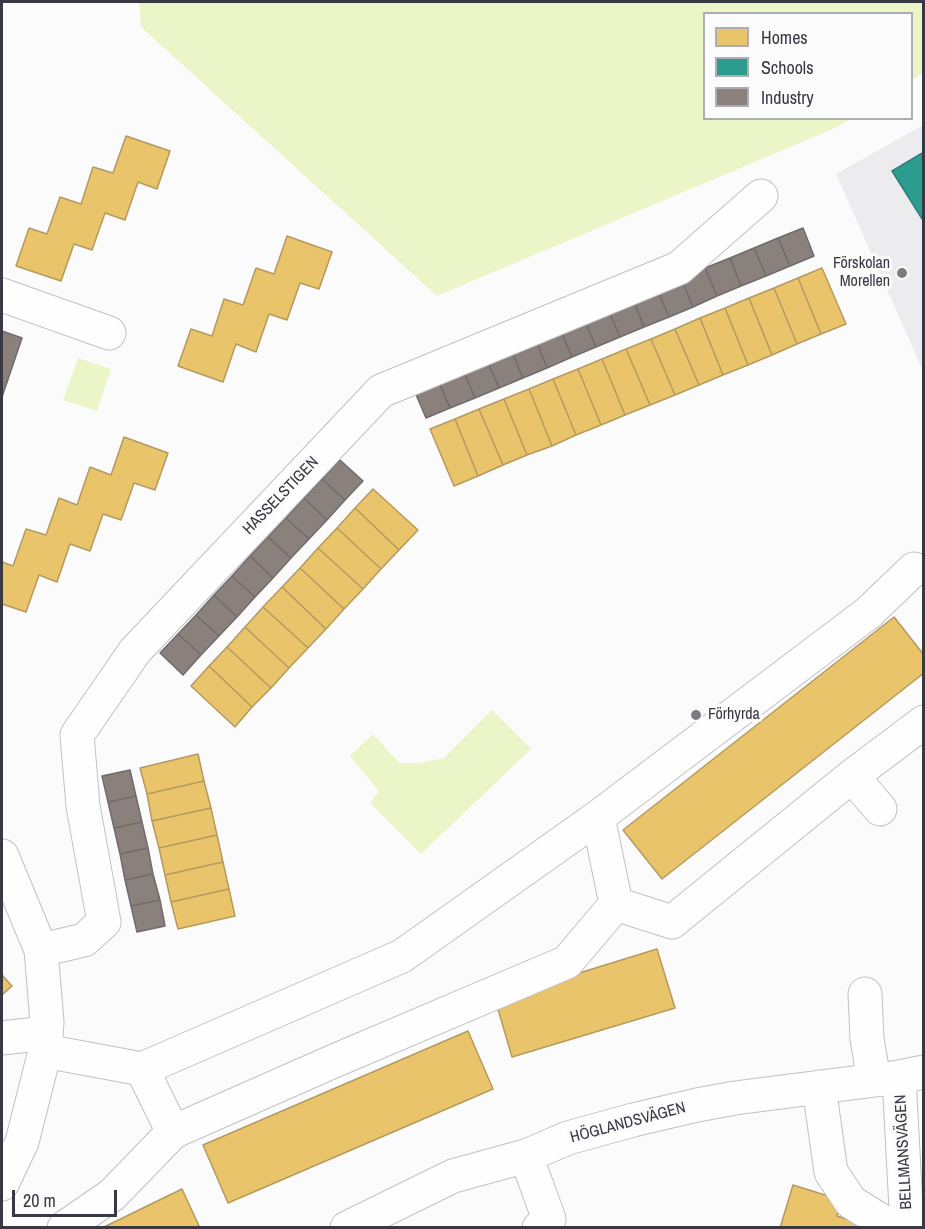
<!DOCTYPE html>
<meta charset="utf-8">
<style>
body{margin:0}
#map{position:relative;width:925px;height:1229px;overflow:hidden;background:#fbfbfb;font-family:"Archivo Narrow",sans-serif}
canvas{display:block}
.frame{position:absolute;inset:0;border:3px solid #3a3843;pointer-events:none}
.legend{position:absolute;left:703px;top:12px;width:210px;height:108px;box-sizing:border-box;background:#fbfbfb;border:2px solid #aeadb1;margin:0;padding:8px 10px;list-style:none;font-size:18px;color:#3a3843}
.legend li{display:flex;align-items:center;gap:12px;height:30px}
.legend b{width:30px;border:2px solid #aeadb1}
.scale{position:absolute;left:12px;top:1190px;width:105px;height:27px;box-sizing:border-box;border:3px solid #3a3843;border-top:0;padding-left:8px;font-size:18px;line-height:21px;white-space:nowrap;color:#3a3843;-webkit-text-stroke:4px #fbfbfb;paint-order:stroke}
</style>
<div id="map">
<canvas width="925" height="1229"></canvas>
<div class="frame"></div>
<ul class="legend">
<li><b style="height:16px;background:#e9c46a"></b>Homes</li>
<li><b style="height:16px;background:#2a9d8f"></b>Schools</li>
<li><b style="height:16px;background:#8a817c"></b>Industry</li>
</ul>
<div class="scale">20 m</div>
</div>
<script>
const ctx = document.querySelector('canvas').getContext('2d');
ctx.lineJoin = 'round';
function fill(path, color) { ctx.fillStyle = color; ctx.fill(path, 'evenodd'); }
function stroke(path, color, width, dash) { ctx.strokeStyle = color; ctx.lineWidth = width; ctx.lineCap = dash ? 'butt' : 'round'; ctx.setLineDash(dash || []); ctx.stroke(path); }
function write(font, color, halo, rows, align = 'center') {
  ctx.font = font + ' "Archivo Narrow",sans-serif'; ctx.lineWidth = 6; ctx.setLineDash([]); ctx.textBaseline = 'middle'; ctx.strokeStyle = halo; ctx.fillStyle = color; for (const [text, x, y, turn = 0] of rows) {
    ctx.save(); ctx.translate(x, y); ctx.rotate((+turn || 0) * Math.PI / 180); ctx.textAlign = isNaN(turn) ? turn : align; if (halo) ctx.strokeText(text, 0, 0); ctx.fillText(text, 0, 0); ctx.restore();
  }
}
fill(new Path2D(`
 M923,125V371L836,174Z`), '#ececef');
fill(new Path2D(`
 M139,2H923V73L912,80V14H704V118L850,119L835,128L437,296L141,27Z
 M78,358L111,369L97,411L63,400Z
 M492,710L531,749L421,854L370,803L379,791L350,756L373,734L399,763H420L444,758Z`), '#ecf5c8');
const homes = new Path2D(`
 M126,136L170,151L157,189L138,182L125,220L105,213L92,250L74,244L61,281L16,266L29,228L47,234L60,197L81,204L93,167L113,173Z
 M287,236L332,252L319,289L300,283L287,320L269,314L256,352L236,344L223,382L178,366L191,329L212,336L224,299L243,305L256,268L274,274Z
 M822,268L846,324L821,334L798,278Z
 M798,278L821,334L797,344L774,288Z
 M774,288L797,344L772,355L749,298Z
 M749,298L772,355L748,365L725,308Z
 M725,308L748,365L723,375L700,318Z
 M700,318L723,375L699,385L675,329Z
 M675,329L699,385L675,395L651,339Z
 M651,339L675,395L650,405L626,349Z
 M626,349L650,405L625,415L602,359Z
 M602,359L625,415L601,425L578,369Z
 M578,369L601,425L576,435L553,379Z
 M553,379L576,435L552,446L529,389Z
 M529,389L552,446L527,455L504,399Z
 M504,399L527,455L503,465L479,409Z
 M479,409L503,465L478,476L455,419Z
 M455,419L478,476L454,486L430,429Z
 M124,437L168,453L155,490L134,483L121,520L103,514L90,551L70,544L57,582L39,575L26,612L2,604V562L13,566L26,529L46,535L59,498L77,505L90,467L111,475Z
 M373,489L418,530L399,550L355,508Z
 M355,508L399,550L381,569L337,528Z
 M337,528L381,569L363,589L318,548Z
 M318,548L363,589L344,609L300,568Z
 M300,568L344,609L326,629L282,587Z
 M282,587L326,629L308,648L263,607Z
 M263,607L308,648L289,668L245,627Z
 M894,617L924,655V673L662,879L623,830Z
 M245,627L289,668L271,688L227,647Z
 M227,647L271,688L252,707L209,666Z
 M209,666L252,707L235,727L191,686Z
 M198,754L204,781L147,794L140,768Z
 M204,781L211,808L152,821L147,794Z
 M211,808L217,835L159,848L152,821Z
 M217,835L223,862L165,875L159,848Z
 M223,862L229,889L171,902L165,875Z
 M229,889L235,916L178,929L171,902Z
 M657,949L675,1008L512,1057L495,999Z
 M2,975L12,986L2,995Z
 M468,1031L493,1089L228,1203L203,1145Z
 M793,1185L841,1200L837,1216L874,1228H780Z
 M182,1189L200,1228H102Z`);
fill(homes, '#e9c46a');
stroke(homes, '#b49a5e', 1.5);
const schools = new Path2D(`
 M924,152V222L892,171Z`);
fill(schools, '#2a9d8f');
stroke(schools, '#2f7f78', 1.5);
const industry = new Path2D(`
 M803,228L814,256L790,266L778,238Z
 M778,238L790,266L766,276L754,248Z
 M754,248L766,276L741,286L730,258Z
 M730,258L741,286L717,296L705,268Z
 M705,268L717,296L693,307L681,278Z
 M681,278L693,307L669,317L657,289Z
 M657,289L669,317L644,327L633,299Z
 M633,299L644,327L620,337L608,309Z
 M608,309L620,337L596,347L584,319Z
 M584,319L596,347L572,357L560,329Z
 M560,329L572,357L547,368L536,340Z
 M2,331L22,338L2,397Z
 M536,340L547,368L523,378L511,350Z
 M511,350L523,378L499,388L487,360Z
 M487,360L499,388L475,398L463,370Z
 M463,370L475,398L450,408L438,380Z
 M438,380L450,408L426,418L414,390Z
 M340,460L363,481L345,500L322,479Z
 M322,479L345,500L327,520L304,498Z
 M304,498L327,520L309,539L286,518Z
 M286,518L309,539L291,558L268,537Z
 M268,537L291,558L273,578L250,556Z
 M250,556L273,578L255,597L232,576Z
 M232,576L255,597L237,617L214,595Z
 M214,595L237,617L219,636L196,615Z
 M196,615L219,636L201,655L178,634Z
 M178,634L201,655L183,675L160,653Z
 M130,770L136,796L108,802L102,776Z
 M136,796L142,822L114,828L108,802Z
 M142,822L148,848L120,854L114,828Z
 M148,848L153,874L125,880L120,854Z
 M153,874L160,900L131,906L125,880Z
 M160,900L165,926L137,932L131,906Z`);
fill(industry, '#8a817c');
stroke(industry, '#726b6b', 1.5);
const minor = new Path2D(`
 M2,295L109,333
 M852,776L880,809
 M2,856L41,950L47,1022L45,1051L22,1142L2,1184
 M616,904L672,922L852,776L924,722
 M41,950L84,940L104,922L83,806L77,735L135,651L381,391L679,268L761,196
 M865,994L867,1039L874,1080
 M2,1038L46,1033
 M45,1051L142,1069L402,956L598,817L868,613L914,569
 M142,1069L173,1132
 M899,1077L907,1228
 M819,1087L831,1172L851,1202L885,1223L908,1225
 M526,1156L549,1219L539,1228
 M64,1228L112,1195L173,1132L334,1061L567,962L616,904L598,817
 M347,1228L453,1176L526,1156L568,1138L633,1120L697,1105L735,1098L899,1077L924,1072`);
stroke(minor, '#c1c1c6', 35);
stroke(minor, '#fefefe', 33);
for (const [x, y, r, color] of [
 [902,273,6,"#7e7c83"],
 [696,715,6,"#7e7c83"]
]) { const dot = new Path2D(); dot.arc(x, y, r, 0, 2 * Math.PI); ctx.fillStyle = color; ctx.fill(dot); stroke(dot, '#fbfbfb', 2); }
write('16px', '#3a3843', '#fbfbfb', [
 ["Förskolan",890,264],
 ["Morellen",890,282],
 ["Förhyrda",708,715,"left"]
], 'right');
write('16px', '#3a3843', '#fbfbfb', [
 ["HASSELSTIGEN",281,496,-46],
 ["HÖGLANDSVÄGEN",628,1123,-15],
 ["BELLMANSVÄGEN",904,1152,-93]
]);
</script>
